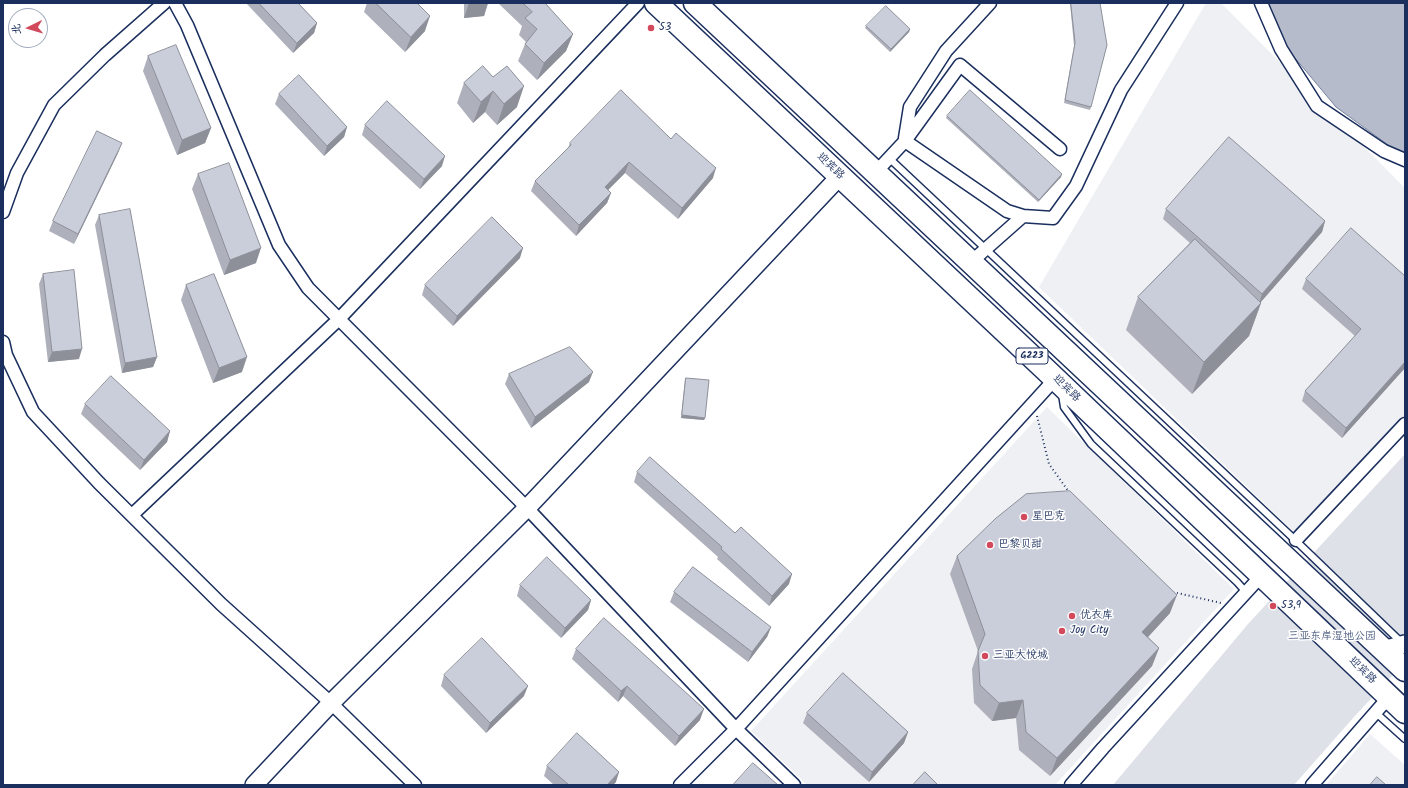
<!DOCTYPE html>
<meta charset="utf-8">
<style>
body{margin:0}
#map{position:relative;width:1408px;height:788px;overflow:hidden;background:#fff;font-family:Kalam,"LXGW WenKai TC",sans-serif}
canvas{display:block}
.frame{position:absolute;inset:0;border:4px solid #1b2f5e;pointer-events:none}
.north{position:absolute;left:8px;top:8px;width:40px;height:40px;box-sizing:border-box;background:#fff;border:1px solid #a4acbf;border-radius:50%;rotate:265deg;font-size:11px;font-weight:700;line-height:16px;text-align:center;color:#1b2f5e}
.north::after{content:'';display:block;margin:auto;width:14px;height:18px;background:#d1495b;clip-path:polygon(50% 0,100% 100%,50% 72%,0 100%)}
</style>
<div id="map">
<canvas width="1408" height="788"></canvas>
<div class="frame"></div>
<div class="north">北</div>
</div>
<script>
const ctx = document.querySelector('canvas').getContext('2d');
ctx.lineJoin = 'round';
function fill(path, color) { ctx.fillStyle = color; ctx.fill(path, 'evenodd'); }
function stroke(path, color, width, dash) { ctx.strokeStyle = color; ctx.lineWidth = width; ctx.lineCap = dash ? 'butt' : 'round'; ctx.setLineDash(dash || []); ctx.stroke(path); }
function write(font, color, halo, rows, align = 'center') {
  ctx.font = font + ' Kalam,"LXGW WenKai TC",sans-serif'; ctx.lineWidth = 3; ctx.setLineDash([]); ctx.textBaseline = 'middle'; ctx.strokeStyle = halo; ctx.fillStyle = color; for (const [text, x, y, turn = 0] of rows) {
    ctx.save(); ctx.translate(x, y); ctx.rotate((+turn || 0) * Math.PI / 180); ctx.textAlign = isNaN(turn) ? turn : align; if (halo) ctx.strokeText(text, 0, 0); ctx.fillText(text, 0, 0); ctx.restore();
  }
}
fill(new Path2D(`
 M1206,3H1221L1405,188V418L1295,533L1039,287Z
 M1047,407L1234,589L1055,785H807L751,731Z
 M1370,734L1405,765V785H1326Z`), '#eff0f4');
fill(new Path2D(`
 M1405,454V662L1354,717L1294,785H1113L1248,624Z`), '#dee1e7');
const water = new Path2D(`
 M1264,3H1405V153L1395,150L1336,107L1290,52Z`);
fill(water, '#b5bbca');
stroke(water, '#77839f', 1);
const lane = new Path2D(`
 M889,158L1292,537L1401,642
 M1062,394L1064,407L1091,444L1237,582L1246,592
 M1375,712L1405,739`);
const street = new Path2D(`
 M175,3L187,25L279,245L308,288L527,508L736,729L794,785
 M1261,3L1281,49L1317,106L1384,151L1405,160
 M905,138L910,107L946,51L990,3
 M905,141L960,65L1060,149
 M876,172L905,141L1007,211L1023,216L1053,218L1076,186L1121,90L1177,3
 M3,212L17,173L54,105L105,55L164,3
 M971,262L1023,216
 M3,342L6,355L33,412L99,483L221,604L331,703L415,785
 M132,515L339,319L638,3
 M1296,540L1405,424
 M680,785L736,729L1055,379
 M1071,785L1103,748L1262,575
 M1312,785L1389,697`);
const secondary = new Path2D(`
 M1383,650L1405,644
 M254,785L331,703L527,508L840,176`);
const highway = new Path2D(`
 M656,3L1046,370L1405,712
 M695,3L1405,670`);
stroke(lane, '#1b2f5e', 9);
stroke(street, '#1b2f5e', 15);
stroke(secondary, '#1b2f5e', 20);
stroke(highway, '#1b2f5e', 25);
stroke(new Path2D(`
 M1037,416L1049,464L1069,492
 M1173,592L1221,603`), '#1b2f5e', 2, [1, 3]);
stroke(lane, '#fff', 6);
stroke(street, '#fff', 12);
stroke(secondary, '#fff', 17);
stroke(highway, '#fff', 22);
fill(new Path2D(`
 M246,3H298L317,23L314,33L293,53Z
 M367,3H417L425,31L405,52L364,12Z
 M464,3H488L484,16L464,18Z
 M498,3H545L573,34L566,51L537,80L518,61L525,44L526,42L519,35L522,26Z
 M1070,3H1100L1091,107L1090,110L1064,103L1074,46Z
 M866,26L910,29L909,32L890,52L865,28Z
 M148,56L211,128L205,143L177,155L143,71Z
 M483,66L517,107L497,125L485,112L473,123L457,103L464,83Z
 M279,94L347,127L344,137L324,156L275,104Z
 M947,116L1061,177L1038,202L946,118Z
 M365,125L442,166L420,189L362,135Z
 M671,139L713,178L678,219L625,173L608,190L611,193L607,203L576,236L531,191L535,181L568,148L570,143Z
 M118,153L74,244L49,231L53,221Z
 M198,174L256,263L224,275L192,189Z
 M1166,209L1325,221L1322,232L1260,303H1261L1249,336L1192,394L1126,330L1138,297L1190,243L1163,219Z
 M99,215L157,357L153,367L122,373L95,225Z
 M520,258L453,326L422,295L425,285Z
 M43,274L79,359L48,362L39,284Z
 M1405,276V368L1342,438L1302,401L1305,391L1355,336L1302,289L1306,279Z
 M186,285L242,372L213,383L181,300Z
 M509,374L589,382L531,428L505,384Z
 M686,378L705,418L704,420L681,418L685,380Z
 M85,404L170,431L167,442L140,470L81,414Z
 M637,472L735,533L789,584L769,606L717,559L718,557L634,482Z
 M957,556L1170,613L1148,637L1159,648L1152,666L1050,776L1019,750L1016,718L992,721L974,703L972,669L978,651L950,574Z
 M520,585L591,600L588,610L561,638L517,596Z
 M674,592L771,627L767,637L748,662L670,602Z
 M576,649L700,720L675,746L623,696L618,702L572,659Z
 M444,675L524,696L486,733L441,686Z
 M807,713L908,732L904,743L869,782L803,723Z
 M547,766L616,782L613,785H554L544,776Z`), '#aeb1bb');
fill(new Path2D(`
 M469,3H488L484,16L464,18Z
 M430,16L425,31L405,52L411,37Z
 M317,23L314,33L293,53L297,43Z
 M910,29L909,32L890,52L891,49Z
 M573,34L566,51L537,80L544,63Z
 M524,86L517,107L497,125L504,104Z
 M493,91L485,112L473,123L481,102Z
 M347,127L344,137L324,156L327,146Z
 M211,128L205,143L177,155L182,140Z
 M122,143L118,153L74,244L78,234Z
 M445,156L442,166L420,189L424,179Z
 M629,162L625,173L601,197L605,187Z
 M716,168L713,178L678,219L682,208Z
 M1062,174L1061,177L1038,202L1039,200Z
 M611,193L607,203L576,236L579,225Z
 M1325,221L1322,232L1259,304L1262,294Z
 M261,248L256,263L224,275L230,260Z
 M523,248L520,258L453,326L457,316Z
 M1261,303L1249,336L1192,394L1204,362Z
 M82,349L79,359L48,362L52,352Z
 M157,357L153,367L122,373L125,363Z
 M247,357L242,372L213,383L219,368Z
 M1405,362V368L1342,438L1346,428Z
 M593,372L589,382L531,428L535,417Z
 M682,415L705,418L704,420L681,418Z
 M170,431L167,442L140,470L144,460Z
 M792,574L789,584L769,606L772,596Z
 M1177,595L1170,613L1136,650L1142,632Z
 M591,600L588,610L561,638L565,628Z
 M771,627L767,637L748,662L752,652Z
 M1159,648L1152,666L1050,776L1057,758Z
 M528,686L524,696L486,733L490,723Z
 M627,686L623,696L618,702L621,691Z
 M1023,700L1016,718L992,721L999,703Z
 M704,709L700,720L675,746L679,736Z
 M908,732L904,743L869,782L872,772Z
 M619,772L616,782L613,785H607Z`), '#8d9099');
const building = new Path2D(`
 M259,3H298L317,23L297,43Z
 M376,3H417L430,16L411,37Z
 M523,3H545L573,34L544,63L525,44L537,29L525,18L532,12Z
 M1071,3H1100L1107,45L1091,107L1065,100L1075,43Z
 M886,6L910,29L891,49L866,26Z
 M176,45L211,128L182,140L148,56Z
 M483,66L493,77L507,66L524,86L504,104L493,91L481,102L464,83Z
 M299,75L347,127L327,146L279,94Z
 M621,90L671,139L676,133L716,168L682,208L629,162L605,187L611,193L579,225L535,181L571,145L570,143Z
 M970,90L1062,174L1039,200L947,116Z
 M387,101L445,156L424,179L365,125Z
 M97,131L122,143L78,234L53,221Z
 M1229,137L1325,221L1262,294L1166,209Z
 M229,163L261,248L230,260L198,174Z
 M130,209L157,357L125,363L99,215Z
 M492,217L523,248L457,316L425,285Z
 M1351,228L1405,276V362L1346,428L1305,391L1361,329L1306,279Z
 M1195,239L1261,303L1204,362L1138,297Z
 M74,270L82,349L52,352L43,274Z
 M214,274L247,357L219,368L186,285Z
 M570,347L593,372L535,417L509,374Z
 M111,376L170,431L144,460L85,404Z
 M686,378L709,380L705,418L682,415Z
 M650,457L735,533L741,527L792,574L772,596L721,549L722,547L637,472Z
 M1070,491L1177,595L1142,632L1159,648L1057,758L1026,732L1023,700L999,703L980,685L978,651L985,634L957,556L995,519L1026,494Z
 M547,557L591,600L565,628L520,585Z
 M693,567L771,627L752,652L674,592Z
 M604,618L704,709L679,736L627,686L621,691L576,649Z
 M482,638L528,686L490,723L444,675Z
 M843,673L908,732L872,772L807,713Z
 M577,733L619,772L607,785H569L547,766Z
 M753,763L778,785H733Z
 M925,772L938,785H913Z
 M1377,777L1386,785H1370Z`);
fill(building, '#caceda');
stroke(building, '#8d9099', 1);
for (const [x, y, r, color] of [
 [651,28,4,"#d1495b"],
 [1024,517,4,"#d1495b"],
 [990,545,4,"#d1495b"],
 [1273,606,4,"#d1495b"],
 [1072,616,4,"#d1495b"],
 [1062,631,4,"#d1495b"],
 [985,656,4,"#d1495b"]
]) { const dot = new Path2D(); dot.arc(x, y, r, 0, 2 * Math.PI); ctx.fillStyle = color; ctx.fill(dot); stroke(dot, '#fff', 1.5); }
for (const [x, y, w] of [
 [1032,356,32]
]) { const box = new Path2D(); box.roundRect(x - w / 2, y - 8, w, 16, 3); ctx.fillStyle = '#fff'; ctx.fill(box); stroke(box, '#1b2f5e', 1); }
write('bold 10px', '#1b2f5e', null, [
 ["G223",1032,356]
]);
write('11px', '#1b2f5e', '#fff', [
 ["53",659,28],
 ["星巴克",1032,517],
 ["巴黎贝甜",998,545],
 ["53,9",1281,606],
 ["优衣库",1080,616],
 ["Joy City",1070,631],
 ["三亚大悦城",993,656]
], 'left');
write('11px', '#1b2f5e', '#fff', [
 ["迎宾路",830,167,43],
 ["迎宾路",1066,389,44],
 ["迎宾路",1362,671,44]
]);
write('11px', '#4c5c80', '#fff', [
 ["三亚东岸湿地公园",1332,637]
]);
</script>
